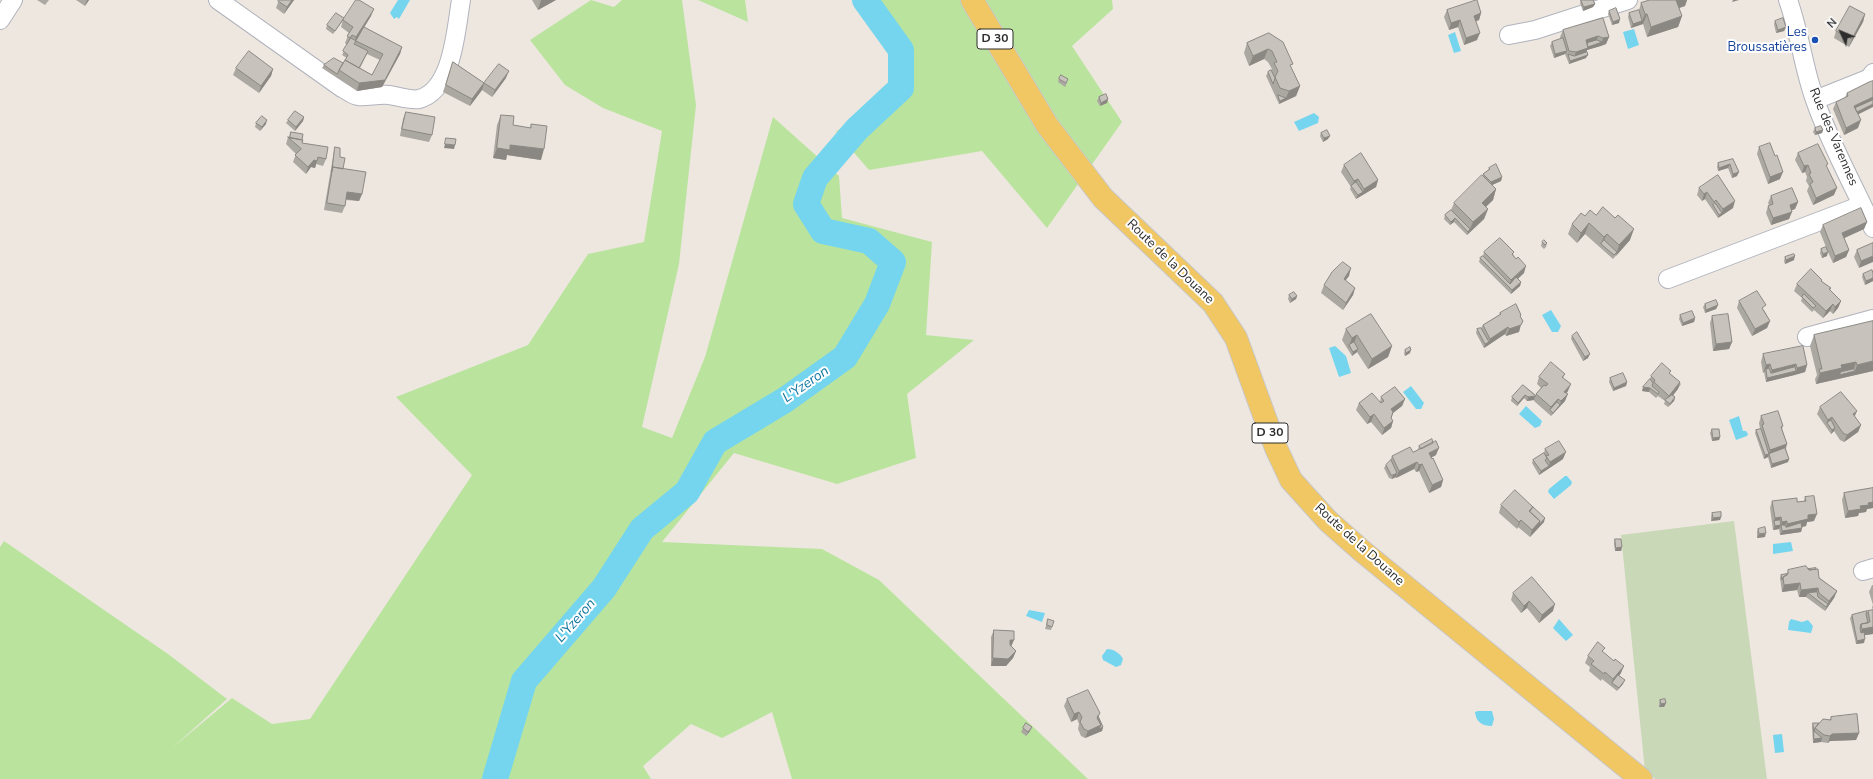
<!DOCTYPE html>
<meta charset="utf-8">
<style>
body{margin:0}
#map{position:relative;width:1873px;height:779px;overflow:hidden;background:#eee7e0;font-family:"Nunito Sans",sans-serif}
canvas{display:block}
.north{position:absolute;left:1821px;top:12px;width:40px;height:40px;-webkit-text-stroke:3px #fff;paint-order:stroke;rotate:314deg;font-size:11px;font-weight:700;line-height:16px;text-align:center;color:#2d2d2d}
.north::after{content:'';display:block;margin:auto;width:14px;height:18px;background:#2d2d2d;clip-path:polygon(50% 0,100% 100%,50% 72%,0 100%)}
</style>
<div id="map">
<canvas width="1873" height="779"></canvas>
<div class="north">N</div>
</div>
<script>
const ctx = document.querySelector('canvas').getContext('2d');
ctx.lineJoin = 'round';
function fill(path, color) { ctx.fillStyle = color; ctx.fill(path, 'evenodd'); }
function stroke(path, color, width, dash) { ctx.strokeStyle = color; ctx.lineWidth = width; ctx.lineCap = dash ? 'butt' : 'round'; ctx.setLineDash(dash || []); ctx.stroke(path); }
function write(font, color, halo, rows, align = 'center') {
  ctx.font = font + ' "Nunito Sans",sans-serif'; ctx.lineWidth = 4; ctx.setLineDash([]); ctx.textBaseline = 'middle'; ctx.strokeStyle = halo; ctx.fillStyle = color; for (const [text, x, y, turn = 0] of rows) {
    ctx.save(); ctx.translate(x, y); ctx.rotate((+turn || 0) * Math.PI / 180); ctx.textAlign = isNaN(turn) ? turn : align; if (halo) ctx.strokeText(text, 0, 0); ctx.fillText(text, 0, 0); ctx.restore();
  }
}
fill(new Path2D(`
 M591,0L614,7L622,0H682L696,105L679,264L642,427L672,438L705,357L773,117L839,176L842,218L932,242L926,335L974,340L907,394L916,458L837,484L734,453L662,542L822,549L879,580L1088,779H792L772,712L722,738L691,724L643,766L651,779H0V547L4,541L168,654L227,699L172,748L232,698L272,724L310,719L472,475L396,397L528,345L588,254L644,242L662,131L603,108L565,85L530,40Z
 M698,0H745L748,22Z
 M856,0H1112L1113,9L1072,46L1122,122L1047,228L982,151L869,170L836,132L894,85V53Z`), '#bae49e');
fill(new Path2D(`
 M1734,521L1767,779H1655L1645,771L1621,535Z`), '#c9d8b7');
fill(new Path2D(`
 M398,0H410L399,19L397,17L394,19L390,13Z
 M1634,29L1639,45L1628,49L1623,32Z
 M1455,32L1461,51L1454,53L1448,35Z
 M1314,113L1319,117L1318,123L1299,131L1294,122Z
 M1551,310L1561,326L1558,332H1552L1542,315Z
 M1335,346L1346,356L1351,373L1339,377L1329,348Z
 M1411,386L1424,403L1421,409H1416L1403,392Z
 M1526,406L1542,421L1540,426L1535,428L1519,414Z
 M1739,416L1743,431H1746L1748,434L1747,436L1736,440L1729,420Z
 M1565,476H1567L1572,482L1571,485L1554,499L1548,492L1549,489Z
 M1791,542L1793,551L1773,554V544Z
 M1029,610L1045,613L1042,622L1026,616Z
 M1559,619L1573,635L1566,641L1553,628Z
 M1791,619L1802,622L1808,620L1813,626L1811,633L1788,630L1789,622Z
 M1107,649C1114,649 1121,654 1123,659L1121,665L1116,667L1103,660L1102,656Z
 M1478,711H1492L1494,719L1492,726C1482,726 1476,722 1475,712Z
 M1782,734L1784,752L1775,753L1773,735Z`), '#75d5ee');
stroke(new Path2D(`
 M495,779L524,681L604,588L642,529L687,492L715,442L785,400L845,357L877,304L893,262L869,241L823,231L806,204L815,178L857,129L901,88V50L865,0`), '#75d5ee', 26);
const minor = new Path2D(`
 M218,0L342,88C347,90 353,96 358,96C367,97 378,94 389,95C397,96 411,101 419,99C453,90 456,29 461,0
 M1788,0C1800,33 1803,67 1815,100C1830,144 1854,186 1873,228
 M0,20L13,0
 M1509,35L1535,30L1628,0
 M1815,100L1870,78L1873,73
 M1668,279L1862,205
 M1807,337L1873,319
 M1863,571L1873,568`);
const major = new Path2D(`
 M972,0L1047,125L1103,198L1213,303L1236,338L1276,448L1291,480L1328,521L1362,551L1641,779`);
stroke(minor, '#b0b3bd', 20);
stroke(major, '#c8c8c8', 24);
stroke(minor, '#fff', 18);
stroke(major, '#f0c763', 22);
fill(new Path2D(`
 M37,0H49L45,5Z
 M76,0H89L85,6Z
 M279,0H294L284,14L276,8Z
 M532,0H556L538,10Z
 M1581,0H1593L1595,4L1593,7L1583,11L1580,3Z
 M1650,0H1687L1685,6L1679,8L1682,16L1678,27L1647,37L1643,24L1631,28L1628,17L1629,13L1639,10L1641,3Z
 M1447,10L1481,13L1479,20L1476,21L1477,40L1464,45L1458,27L1449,30L1444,17Z
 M1609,11L1619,23L1612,25L1608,14Z
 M1865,14L1863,22L1849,47L1834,38L1836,31Z
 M371,16L364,27L402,47L400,54L382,87L357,91L322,68L324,65L343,63L347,58L342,55L347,45L345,43L349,33L341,27L343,20ZM367,54L380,60L372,75L360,68Z
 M344,18L342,22L333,34L326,29L327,25Z
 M1775,21L1786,27L1784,31L1776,33L1774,24Z
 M1563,30L1609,37L1606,44L1587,50L1586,58L1569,64L1565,54L1554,58L1550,46L1552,42L1561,39L1560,37Z
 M1269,33L1291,68L1300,86L1296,96L1279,104L1266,76L1268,72L1271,70L1272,69L1268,62L1264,59L1249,66L1244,53L1247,43Z
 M453,62L484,83L506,78L492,97L482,90L470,106L443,92Z
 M236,68L273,69L271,76L259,93L233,75Z
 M1059,79L1067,83L1065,87L1058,82Z
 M1847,93L1858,114V128L1844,135L1833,109L1836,102L1845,98Z
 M1099,97L1108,99L1107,103L1100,106L1097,101Z
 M406,112L432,135L429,142L400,136L403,119Z
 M501,115L513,125L530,128L531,124L541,160L507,155L506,160L493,158L497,125Z
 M304,117L303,121L295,131L286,123L288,120Z
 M256,123L266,124L260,131L255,127Z
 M1815,128L1823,130L1822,133L1815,135L1813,132Z
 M291,132L302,140V143L326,159L323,166L316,164L315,168L311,167L306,174L293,162L296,154L286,144L288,137L289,138Z
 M1321,133L1328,139L1323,142L1320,136Z
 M335,147L340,157L343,169L362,194L359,201L346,200L345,206L342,213L324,210L334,151Z
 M1759,147L1775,156L1780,179L1768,184L1757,154Z
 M1798,153L1827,167L1834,195L1813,205L1807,191L1809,186L1806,181L1807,177L1805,172L1802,173L1795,160Z
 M1733,159L1737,176L1732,178L1728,168L1718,171L1717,167L1718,163Z
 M1344,165L1378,180L1376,187L1356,199L1350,189L1351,187L1341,172Z
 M1489,168L1502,177L1501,181L1492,185L1496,189L1493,200L1486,207L1488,209L1484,219L1467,235L1454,222L1450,225L1444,219L1445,215L1451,210L1454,203L1483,176V174L1488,170Z
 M1699,188L1733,208L1718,218L1705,199L1702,201L1697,195Z
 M1771,196L1798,202L1795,209L1792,210L1789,219L1771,225L1766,213L1768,206L1769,205L1768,203Z
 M1596,215L1615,218L1630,240L1613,259L1585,234L1577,243L1568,234L1572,224L1585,216Z
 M1867,222L1864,229L1844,238L1849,250L1846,257L1833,263L1826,248L1827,256L1822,258L1820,253L1821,249L1826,247L1820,232L1823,225Z
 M1542,242L1547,243L1546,247L1544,249L1541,246Z
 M1873,243L1859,268L1854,257L1857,250Z
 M1484,252H1514L1513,254L1524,273L1518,279L1521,282L1520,286L1511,294L1479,262L1480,258L1483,256Z
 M1785,257L1794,260L1785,264L1784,261Z
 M1873,273V281L1865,285L1862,277L1863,274Z
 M1349,276L1345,281L1355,288L1353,295L1343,310L1321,293L1324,285Z
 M1821,281L1831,288L1830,290L1841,301L1838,308L1833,314L1830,311L1823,318L1814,310L1812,312L1801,301L1802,298L1794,291L1797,284Z
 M1289,295L1297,296L1296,299L1290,303L1288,299Z
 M1739,301L1764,310L1770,321L1767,328L1752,336L1737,308Z
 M1705,304L1718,305L1716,309L1705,313L1703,307Z
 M1500,313L1521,317L1519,332L1506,336L1505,334L1484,348L1476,333L1477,329L1481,328L1483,325L1499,315Z
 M1680,315L1695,318L1694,322L1682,326L1679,319Z
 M1712,316L1732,342L1729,349L1713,351L1710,323Z
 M1873,321V371L1816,384L1815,379L1817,375L1810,346L1814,335Z
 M1346,329L1392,346L1388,357L1368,369L1357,352L1352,356L1342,340Z
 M1572,336L1588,358L1583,361L1571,339Z
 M1405,350L1410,353L1405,356L1404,354Z
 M1763,354L1807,365L1805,372L1766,382L1764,372L1763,373L1761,362Z
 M1565,374L1563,378L1568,391L1566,393L1565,401L1551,416L1534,401V400L1527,401L1524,398L1517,406L1511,401L1512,397L1523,385L1536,395V394L1541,388L1537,384L1539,377Z
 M1670,374L1681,384L1679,387L1673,395L1675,397L1674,401L1668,407L1664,404L1665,401L1658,396L1656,398L1649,392L1642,391L1650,379L1651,376Z
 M1610,378L1627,382L1626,386L1613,391L1609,382Z
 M1381,397L1405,399L1402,406L1393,413L1391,418L1393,421L1391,428L1382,435L1371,422L1367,424L1356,410L1359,403L1380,402Z
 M1820,407L1855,417L1861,425L1858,432L1844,442L1840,440L1834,431L1831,434L1817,414Z
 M1761,416L1783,426L1782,429L1787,444L1786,449L1789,459L1788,462L1771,468L1768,457L1764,459L1755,433L1756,430L1760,429L1759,423Z
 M1712,429L1720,437L1719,440L1712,441L1710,433Z
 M1419,446L1436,455L1431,458L1443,480L1441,487L1429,493L1419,471L1416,472L1414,469L1396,478V477L1392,479L1389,478L1384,468L1386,465L1390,461L1392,456L1413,452L1418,450V449Z
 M1545,449L1563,459L1539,475L1532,463L1533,460L1544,453Z
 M1873,488V508L1867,509L1866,512L1859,513L1858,516L1845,518L1842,500L1844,493Z
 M1805,497L1814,521L1807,522L1806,526L1802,527V528L1801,532L1780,535L1779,529L1773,530L1770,508L1772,501L1797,502L1804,501Z
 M1501,505L1533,507L1544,522L1530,537L1518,527L1517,529L1499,513Z
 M1712,513L1721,517L1720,520L1711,521V517Z
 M1758,529L1765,537L1757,538V532Z
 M1615,539L1622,547L1621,551H1615L1614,543Z
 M1808,569L1837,591L1834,598L1825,611L1806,597H1799L1797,590L1782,592L1780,578L1781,575L1787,574L1788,570Z
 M1872,585H1873V605L1869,592Z
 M1513,593L1553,611L1539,623L1527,608L1521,613L1511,600Z
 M1873,605V634L1864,635V643L1856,644L1850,618L1852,615L1873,610L1872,607Z
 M1048,619L1052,627L1051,630L1045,629Z
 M994,630L1016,651L1013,658L1006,666H991V637Z
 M1603,652L1621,673L1619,676L1623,684L1617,691L1602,679L1601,681L1589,671L1590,667L1585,663L1588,656Z
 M1067,699L1098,716L1103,727L1102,731L1085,738L1081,736L1078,729L1079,724L1077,719L1071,722L1064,706Z
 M1660,700L1666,703L1664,707H1659V703Z
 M1831,717L1859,733L1856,740L1830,741L1828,743L1821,742L1813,743L1812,727L1813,723H1819L1830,720Z
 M1023,728L1030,731L1026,736L1021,732Z`), '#aba7a1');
fill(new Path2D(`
 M87,0H89L85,6Z
 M292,0H294L284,14L287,7Z
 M541,0H556L538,10Z
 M1676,0H1687L1685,6L1673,10Z
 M1733,0H1739L1732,2Z
 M1595,4L1593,7L1583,11L1584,7Z
 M374,9L371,16L354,44L356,37Z
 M1481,13L1479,20L1472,23L1474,16Z
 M1645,14H1647L1643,24L1631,28L1633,24L1642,21Z
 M1865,14L1863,22L1849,47L1852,39Z
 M1682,16L1678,27L1647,37L1651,27Z
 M1620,19L1619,23L1612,25L1613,22Z
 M1460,20L1458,27L1449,30L1451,23Z
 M1786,27L1784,31L1776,33L1778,30Z
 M1480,33L1477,40L1464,45L1466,38Z
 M1598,36L1596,43L1585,47L1586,40Z
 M1609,37L1606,44L1601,46L1603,38Z
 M1602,42L1601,46L1587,50L1586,55L1573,59L1576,52L1585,47Z
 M402,47L400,54L382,87L357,91L359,83L385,80Z
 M1268,49L1264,59L1249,66L1253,56Z
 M1567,51L1565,54L1554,58L1555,54Z
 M1588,55L1586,58L1569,64L1570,61Z
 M273,69L271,76L259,93L261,86Z
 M509,71L506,78L492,97L495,90Z
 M484,83L482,90L470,106L472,99Z
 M1300,86L1296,96L1279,104L1280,101L1286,98L1289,91Z
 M1873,97V103L1854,112V106Z
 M1108,99L1107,103L1100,106L1101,103Z
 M1873,104V107L1853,117L1854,113Z
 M304,117L303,121L295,131L296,127Z
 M267,120L266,124L260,131L262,127Z
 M1861,120L1858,128L1844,135L1846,128Z
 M1823,130L1822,133L1815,135L1816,132Z
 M1330,136L1328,139L1323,142L1324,138Z
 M445,144L455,145L454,149L444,148Z
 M510,145L544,149L541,160L507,155L506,160L493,158L497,148Z
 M314,160L317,161L315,168L311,167L306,174L308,167Z
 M1730,164L1728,168L1718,171L1719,168Z
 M1808,165L1805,172L1802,173L1804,166Z
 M1739,172L1737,176L1732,178L1733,174Z
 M1783,172L1780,179L1768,184L1770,177Z
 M1502,177L1501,181L1490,186L1491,182Z
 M1358,179L1355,186L1352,187L1354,181Z
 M1378,180L1376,187L1356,199L1358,195L1363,192L1364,189Z
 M1837,188L1834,195L1813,205L1816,198Z
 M1496,189L1493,200L1478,214L1482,203Z
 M347,192L362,194L359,201L345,199Z
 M1707,192L1705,199L1702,201L1704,194Z
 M1735,201L1733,208L1718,218L1719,215L1722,213L1723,209Z
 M1798,202L1795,209L1787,212L1790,205Z
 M1488,209L1484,219L1467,235L1468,232L1470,229L1473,222Z
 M1792,212L1789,219L1771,225L1773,218Z
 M1455,218L1454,222L1450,225L1451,222Z
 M1867,222L1864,229L1840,240L1842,233Z
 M1589,223L1585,234L1577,243L1581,233Z
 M1634,229L1630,240L1616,256L1619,245Z
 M1607,234L1602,244H1601L1604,237Z
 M1849,250L1846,257L1833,263L1835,256Z
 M1828,252L1827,256L1822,258L1823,254Z
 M1795,256L1794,260L1785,264L1786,260Z
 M1873,256V262L1859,268L1861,261Z
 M1526,266L1524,273L1508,287L1511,280Z
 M1351,268L1349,276L1341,286L1344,279Z
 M1873,278V281L1865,285L1866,281Z
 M1521,282L1520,286L1511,294L1512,290Z
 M1355,288L1353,295L1343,310L1346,303Z
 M1297,296L1296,299L1290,303L1292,299Z
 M1841,301L1838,308L1833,314L1835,307Z
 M1833,304L1830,311L1823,318L1826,311Z
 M1718,305L1716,309L1705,313L1706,310Z
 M1695,318L1694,322L1682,326L1683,323Z
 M1770,321L1767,328L1752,336L1755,329Z
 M1521,325L1519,332L1506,336L1509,329Z
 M1508,327L1505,334L1484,348L1485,344L1489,342L1490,339Z
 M1357,335L1353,346L1349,345L1348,349L1352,338Z
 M1732,342L1729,349L1713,351L1716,344Z
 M1392,346L1388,357L1368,369L1372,359Z
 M1358,349L1357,352L1352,356L1353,352Z
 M1411,350L1410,353L1405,356L1406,353Z
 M1590,354L1588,358L1583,361L1585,357Z
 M1873,361V371L1816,384L1820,373L1841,365L1856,362L1853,372L1855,371L1857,365Z
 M1770,364L1768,371L1766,369L1764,372L1763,373L1766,365Z
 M1796,364L1794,371L1769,377L1772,370Z
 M1807,365L1805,372L1795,375L1797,368Z
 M1796,371L1795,375L1766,382L1767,378Z
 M1627,382L1626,386L1613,391L1614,388Z
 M1680,382L1678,389L1667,403L1669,396Z
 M1571,384L1568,391L1562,399L1564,392Z
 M1643,387L1650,388L1649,392L1642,391Z
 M1568,394L1565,401L1551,416L1553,413L1560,405L1561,401Z
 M1525,395L1524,398L1517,406L1518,403Z
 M1535,396L1534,400L1527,401L1528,397Z
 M1675,397L1674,401L1668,407L1670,404Z
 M1405,399L1402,406L1393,413L1389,424L1393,421L1391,428L1382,435L1391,409Z
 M1558,399L1556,406L1550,410L1551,407Z
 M1857,411L1854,418L1853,414Z
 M1374,414L1371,422L1367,424L1370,417Z
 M1832,417L1830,424L1827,423L1828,420Z
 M1861,425L1858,432L1844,442L1847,435Z
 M1835,428L1834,431L1831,434L1832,430Z
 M1720,437L1719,440L1712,441L1713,438Z
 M1787,444L1784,451L1769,454L1768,457L1764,459L1765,455L1769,454L1770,450Z
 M1439,448L1436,455L1426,460L1429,453Z
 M1566,452L1563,459L1539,475L1541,471L1549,466L1550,462Z
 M1789,459L1788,462L1771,468L1772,464Z
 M1417,462L1414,469L1396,478L1399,471Z
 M1422,464L1419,471L1416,472L1419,465Z
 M1397,473L1396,477L1392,479L1393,475Z
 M1443,480L1441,487L1429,493L1432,485Z
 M1873,502V508L1867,509L1866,512L1859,513L1858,516L1845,518L1848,511L1868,503Z
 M1817,514L1814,521L1807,522L1806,526L1784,531L1787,524L1808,515Z
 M1721,517L1720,520L1711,521L1713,518Z
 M1781,517L1779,524L1774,521L1775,518Z
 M1545,518L1544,522L1530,537L1532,530L1540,521Z
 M1521,520L1518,527L1517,529L1519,522Z
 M1787,521L1784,528L1781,525L1779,529L1773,530L1775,526L1781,525L1782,522Z
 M1802,528L1801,532L1780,535L1782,531Z
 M1766,533L1765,537L1757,538L1759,534Z
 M1622,547L1621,551H1615L1616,548Z
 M1800,583L1797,590L1782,592L1784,585Z
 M1818,588L1816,596L1808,593L1806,597H1799L1801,590Z
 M1837,591L1834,598L1825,611L1829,601Z
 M1529,601L1527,608L1521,613L1524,606Z
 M1555,604L1553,611L1539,623L1542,615Z
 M1873,627V634L1859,636L1862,629Z
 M1865,639L1864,643L1856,644L1857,641Z
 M1010,640H1014L1011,647H1007Z
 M1016,651L1013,658L1006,666H991L993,658Z
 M1624,666L1621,673L1613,683H1612L1613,679Z
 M1625,680L1623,684L1617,691L1619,688Z
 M1666,703L1664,707H1659L1661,704Z
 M1079,712L1077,719L1071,722L1074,714Z
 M1101,725L1103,727L1102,731L1085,738L1088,731Z
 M1032,727L1030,731L1026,736L1028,732Z
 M1859,733L1856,740L1830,741L1828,743L1830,736L1832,734Z
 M1822,738L1821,742L1813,743L1814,739Z`), '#8b8883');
const building = new Path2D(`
 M279,0H292L287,7L278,1Z
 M356,0H359L374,9L356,37L352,35L350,38L347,36L353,27L343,20Z
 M1477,0L1481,13L1474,16L1480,33L1466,38L1460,20L1451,23L1447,10Z
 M1581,0H1593L1595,4L1584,7Z
 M1650,0H1676L1682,16L1651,27L1647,14H1645L1641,3Z
 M1850,6L1865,14L1852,39L1836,31Z
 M1616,8L1620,19L1613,22L1609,11Z
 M1639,10L1642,21L1633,24L1629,13Z
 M336,13L344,18L335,31L327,25Z
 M1603,18L1609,37L1603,38L1598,36L1586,40L1588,48L1576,52L1569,51L1563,30Z
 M1783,18L1786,27L1778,30L1775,21Z
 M364,27L402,47L385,80L359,83L339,70L345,60L372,75L383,54L356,41Z
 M1269,33L1283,42L1293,64L1290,65L1300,86L1289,91L1280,88L1275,77L1278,71L1274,63L1277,62L1272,51L1268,49L1253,56L1247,43Z
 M351,38L356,41L354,44L368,51L359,68L345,60L348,55L343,51Z
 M1563,38L1567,51L1555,54L1552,42Z
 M1597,40L1602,42L1588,47L1587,43Z
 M249,51L273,69L261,86L236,68Z
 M1587,52L1588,55L1570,61L1568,54L1574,56Z
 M334,58L343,63L337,74L324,65Z
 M453,62L484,83L472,99L446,85Z
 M499,64L509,71L495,90L484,83Z
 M1271,70L1275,78L1273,84L1268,72Z
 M1061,75L1068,79L1066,83L1059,79Z
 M1873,81V97L1854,106L1861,120L1846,128L1836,102L1848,96L1847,93L1869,82Z
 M1106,94L1108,99L1101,103L1099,97Z
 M1278,95L1286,98L1280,101Z
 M1873,100V104L1857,112L1855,108Z
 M295,111L304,117L296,127L288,120Z
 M406,112L435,117L432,135L402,129Z
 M501,115L514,116L513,125L531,128V124L547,126L544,149L510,145V150L497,148Z
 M262,116L267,120L262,127L256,123Z
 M1821,126L1823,130L1816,132L1815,128Z
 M1327,130L1330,136L1324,138L1321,133Z
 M291,132L303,134L302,140L290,138Z
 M288,137L303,140L302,143L328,147L326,159L318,157L317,161L314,160L308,167L295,155L301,149Z
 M446,138L456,139L455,145L445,144Z
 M1770,143L1775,156L1777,155L1783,172L1770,177L1759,147Z
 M1818,144L1828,164L1826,165L1837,188L1816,198L1810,184L1813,182L1809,174L1811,173L1808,165L1804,166L1798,153Z
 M335,147L340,148V157L345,158L343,169L333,167L332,171Z
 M1361,153L1378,180L1364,189L1358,179L1354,181L1344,165Z
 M1733,159L1739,172L1733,174L1730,164L1719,168L1718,163Z
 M1496,164L1502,177L1491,182L1483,174L1490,169L1489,168Z
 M333,167L366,172L362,194L347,192L345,206L327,203Z
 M1482,175L1496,189L1482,203L1488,209L1473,222L1454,203Z
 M1718,175L1735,201L1723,209L1716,200L1714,202L1707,192L1704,194L1699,188Z
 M1356,182L1363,192L1358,195L1351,186Z
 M1792,188L1798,202L1790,205L1792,212L1773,218L1768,206L1773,204L1771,196Z
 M1715,203L1722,213L1719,215L1713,205Z
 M1603,207L1615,218L1618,215L1634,229L1619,245L1607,234L1604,237L1589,223L1581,233L1572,224L1581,213L1585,216L1590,210L1596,215Z
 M1861,208L1867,222L1842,233L1849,250L1835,256L1823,225Z
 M1451,210L1470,229L1468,232L1455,218L1451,222L1445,215Z
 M1500,238L1514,252L1512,254L1516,259L1518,257L1526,266L1511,280L1484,252Z
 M1544,240L1547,243L1545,245L1542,242Z
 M1604,240L1617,252L1614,255L1601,244Z
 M1873,243V256L1861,261L1857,250Z
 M1826,247L1828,252L1823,254L1821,249Z
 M1794,254L1795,256L1786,260L1785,257Z
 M1483,256L1510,284L1516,277L1521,282L1512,290L1480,258Z
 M1343,262L1351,268L1344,279L1355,288L1346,303L1324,285L1332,272Z
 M1811,269L1822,280L1821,281L1831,288L1829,289L1841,301L1835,307L1833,304L1826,311L1797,284Z
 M1872,270L1873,273V278L1866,281L1863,274Z
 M1757,291L1766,305L1762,308L1770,321L1755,329L1739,301Z
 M1294,292L1297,296L1292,299L1289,295Z
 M1804,294L1816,306L1813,308L1802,297Z
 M1716,300L1718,305L1706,310L1705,304Z
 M1516,304L1521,315L1520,316L1523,321L1521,325L1509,329L1508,327L1490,339L1483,325L1501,314L1500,313Z
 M1692,311L1695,318L1683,323L1680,315Z
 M1371,314L1392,346L1372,359L1357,335L1352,338L1346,329Z
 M1728,314L1732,342L1716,344L1712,316Z
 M1873,321V361L1857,365L1856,362L1841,365L1842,368L1820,373L1819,369H1822L1814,335Z
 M1481,328L1489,342L1485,344L1477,329Z
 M1577,332L1590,354L1585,357L1572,336Z
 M1354,342L1358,349L1353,352L1349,345Z
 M1803,346L1807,365L1797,368L1796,364L1772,370L1770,364L1766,365L1763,354Z
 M1410,347L1411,350L1406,353L1405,350Z
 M1551,362L1565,374L1562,377L1571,384L1564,392L1568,394L1561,401L1558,399L1551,407L1536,394L1544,385L1546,386L1548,384L1539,377Z
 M1662,363L1671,371L1669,373L1680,382L1669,396L1654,382L1655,380L1651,376Z
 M1795,367L1796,371L1767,378L1766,369L1769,368L1771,373Z
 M1854,369L1855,371L1839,375L1841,372Z
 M1623,373L1627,382L1614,388L1610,378Z
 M1650,379L1653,383L1652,386L1659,392L1658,394L1650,388L1643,387Z
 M1523,385L1536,396L1528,397L1525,395L1518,403L1512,397Z
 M1395,387L1405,399L1391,409L1393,412L1391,418L1393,421L1384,428L1374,414L1370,417L1359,403L1372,393L1381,403L1384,401L1381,397Z
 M1841,392L1857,411L1853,414L1861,425L1847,435L1843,433L1832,417L1828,420L1820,407Z
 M1672,395L1675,397L1670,404L1665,400Z
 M1557,402L1560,405L1553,413L1550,410Z
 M1778,411L1783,426L1781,427L1787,444L1770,450L1762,425L1764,424L1761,416Z
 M1831,420L1835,428L1832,430L1827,423Z
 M1712,429H1719L1720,437L1713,438Z
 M1761,429L1769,454L1765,455L1756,430Z
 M1432,439L1433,443L1421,449L1419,446Z
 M1436,441L1439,448L1429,453L1432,459L1433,458L1443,480L1432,485L1422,464L1419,465L1417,462L1399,471L1392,456L1410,447L1413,452Z
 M1559,441L1566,452L1550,462L1546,456L1549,455L1545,449Z
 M1785,448L1789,459L1772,464L1769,454Z
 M1544,453L1547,458L1545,460L1549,466L1541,471L1533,460Z
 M1391,460L1397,473L1393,475H1391L1386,465Z
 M1873,488V502L1868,503L1869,505L1860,506L1861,509L1848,511L1844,493Z
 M1515,490L1533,507L1529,511L1540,521L1532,530L1521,520L1519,522L1501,505Z
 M1814,496L1817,514L1808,515V519L1787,524V521L1782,522L1781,517L1775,518L1772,501L1797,498V502L1806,501L1805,497Z
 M1533,507L1545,518L1539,525L1540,521L1530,512Z
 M1721,512V517L1713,518L1712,513Z
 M1780,520L1781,525L1775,526L1774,521Z
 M1801,523L1802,528L1782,531L1781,525H1785L1786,527Z
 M1765,527L1766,533L1759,534L1758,529Z
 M1615,539H1621L1622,547L1616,548Z
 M1806,566L1809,570L1818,569L1819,578L1837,591L1829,601L1819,593L1818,588L1801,590L1800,583L1784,585L1783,577L1788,574V570Z
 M1816,568V569L1809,570L1808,569Z
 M1787,574V575L1783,577L1782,580L1781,575Z
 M1532,577L1555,604L1542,615L1529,601L1524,606L1513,593Z
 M1817,592L1818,597L1828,604L1826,607L1808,593Z
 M1873,610V627L1862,629L1861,624L1870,622L1868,611Z
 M1867,611L1866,614L1868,623L1861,624L1860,628L1861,633L1864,632L1865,639L1857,641L1852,615Z
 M1048,619L1054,621L1052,627L1047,625Z
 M994,630L1014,631V640H1010V645L1016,651L1008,659L993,658Z
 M1598,642L1605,648L1602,651L1614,661L1615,659L1624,666L1613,679L1605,672L1604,674L1591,664L1594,661L1588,656Z
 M1618,675L1625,680L1619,688L1612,683Z
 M1088,690L1100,713L1097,718L1101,725L1088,731L1084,729L1080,722L1082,717L1079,712L1074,714L1067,699Z
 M1665,699L1666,703L1661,704L1660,700Z
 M1857,714L1859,733L1832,734L1830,736L1824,735L1815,728L1823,719L1831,720V717Z
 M1098,716L1103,727L1099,729L1101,725L1098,718Z
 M1026,723L1032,727L1028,732L1023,728Z
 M1813,723H1819L1815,728L1814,731Z
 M1814,731L1822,738L1814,739Z`);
fill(building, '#c7c2bb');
stroke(building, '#8b8883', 1);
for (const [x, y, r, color] of [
 [1815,40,4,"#1a4fb4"]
]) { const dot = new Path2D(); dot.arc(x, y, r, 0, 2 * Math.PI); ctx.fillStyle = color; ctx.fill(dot); stroke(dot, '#fff', 1.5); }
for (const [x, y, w] of [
 [995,39,36],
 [1270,433,36]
]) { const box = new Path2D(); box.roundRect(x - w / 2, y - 10, w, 20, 3); ctx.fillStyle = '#fff'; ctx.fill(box); stroke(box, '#2d2d2d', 1); }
write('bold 12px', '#2d2d2d', null, [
 ["D 30",995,39],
 ["D 30",1270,433]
]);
write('13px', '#164399', '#fff', [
 ["Les",1807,33],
 ["Broussatières",1807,48]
], 'right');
write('13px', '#2d2d2d', '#fff', [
 ["Rue des Varennes",1833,137,67],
 ["Route de la Douane",1170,262,44],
 ["Route de la Douane",1359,545,42]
]);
write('italic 14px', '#0f76a0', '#fff', [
 ["L'Yzeron",806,385,-35],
 ["L'Yzeron",576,621,-49]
]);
</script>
